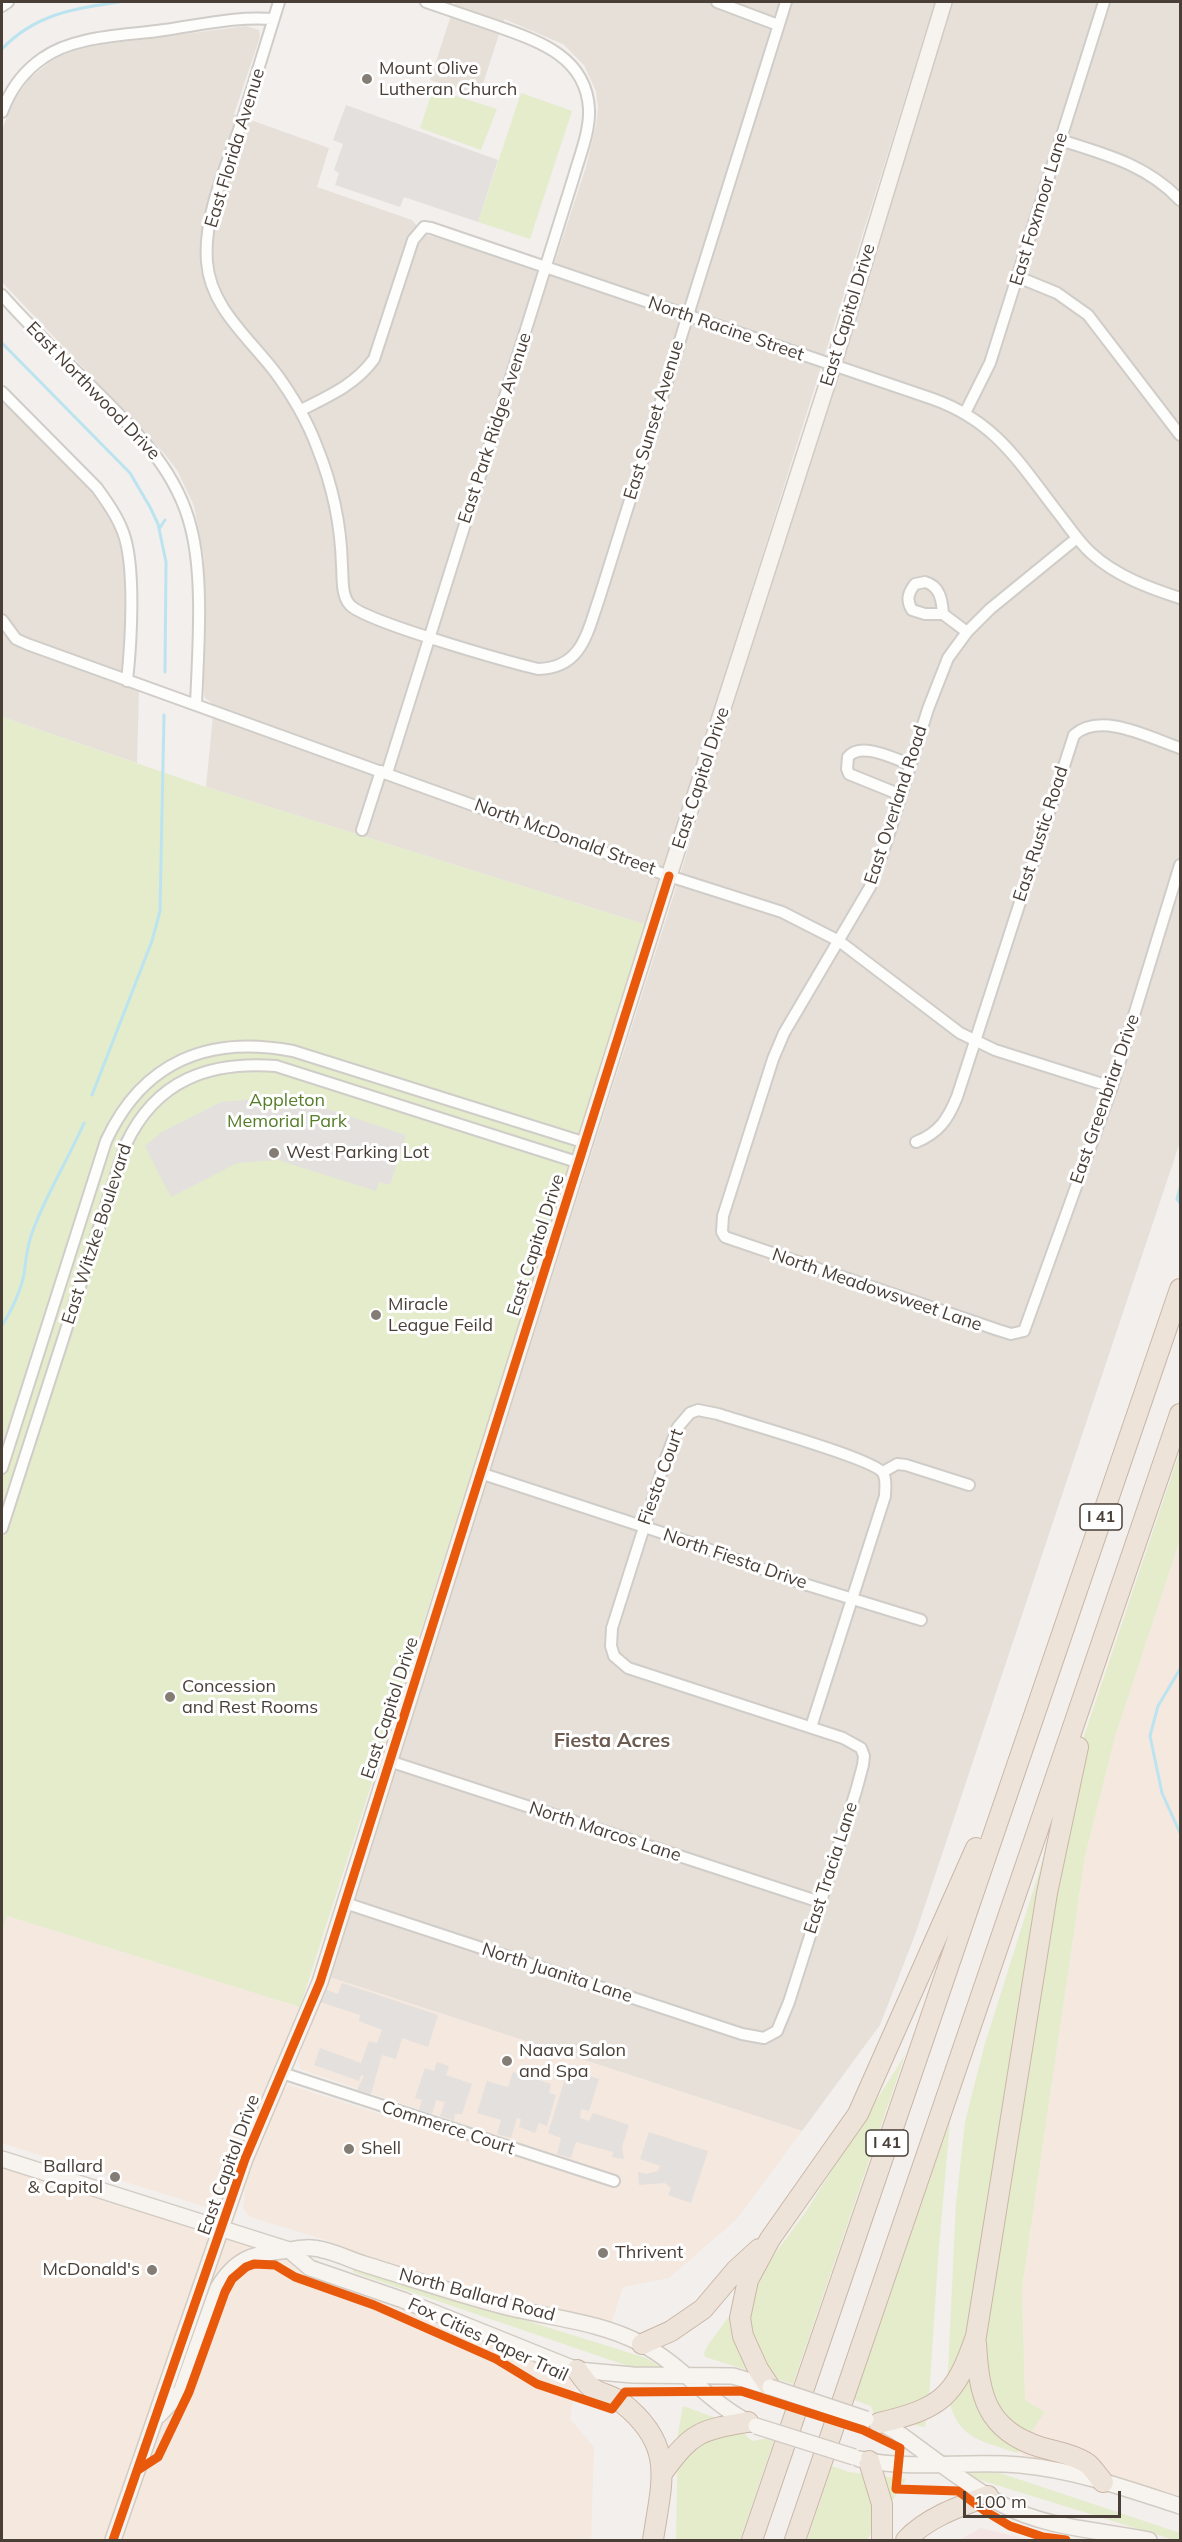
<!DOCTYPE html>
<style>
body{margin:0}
#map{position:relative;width:1182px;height:2542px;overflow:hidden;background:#f2efec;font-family:Mulish,sans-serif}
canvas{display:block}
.frame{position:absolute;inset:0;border:3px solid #493f37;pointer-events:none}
.scale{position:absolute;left:963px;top:2491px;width:158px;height:27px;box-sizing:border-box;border:3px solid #493f37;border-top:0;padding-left:8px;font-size:18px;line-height:21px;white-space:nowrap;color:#493f37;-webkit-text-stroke:4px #fff;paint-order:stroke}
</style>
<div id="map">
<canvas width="1182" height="2542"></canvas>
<div class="frame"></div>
<div class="scale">100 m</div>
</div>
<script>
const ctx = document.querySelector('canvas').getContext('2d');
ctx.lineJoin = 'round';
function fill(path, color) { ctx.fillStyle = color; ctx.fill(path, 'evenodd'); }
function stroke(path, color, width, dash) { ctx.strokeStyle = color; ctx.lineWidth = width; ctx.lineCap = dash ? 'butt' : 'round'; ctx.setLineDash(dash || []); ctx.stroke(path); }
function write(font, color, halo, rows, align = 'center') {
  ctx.font = font + ' Mulish,sans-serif'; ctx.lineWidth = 6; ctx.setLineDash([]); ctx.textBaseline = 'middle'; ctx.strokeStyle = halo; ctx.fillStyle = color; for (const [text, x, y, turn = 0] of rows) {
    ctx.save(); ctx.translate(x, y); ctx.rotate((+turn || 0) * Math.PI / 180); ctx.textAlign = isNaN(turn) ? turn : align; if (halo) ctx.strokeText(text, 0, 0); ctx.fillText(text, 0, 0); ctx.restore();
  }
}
fill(new Path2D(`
 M453,2H935L647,925L206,787L214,705L205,698L204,694V559L194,506L177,470L163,452L2,282V130L13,102L29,79L55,58L84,47L246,26L259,30L260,37L234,114L329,148L317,187L412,220L425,235L449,240L550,276L586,167L596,125L598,107L596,91L584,65L563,44L504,19L479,96L430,80L455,3Z
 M953,2H1180V1142L915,1935L880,2025L802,2131L329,1977L668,913Z
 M2,400L87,484L105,506L118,536L124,562L125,607L123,685L139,691L137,763L2,717Z`), '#e6e0d9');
fill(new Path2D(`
 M1180,1540V2515L1133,2493L1017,2453L1045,2412L1025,2400L1022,2288L1085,1856L1115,1737Z
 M7,1916L300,2007L247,2130L219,2207L212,2209L2,2143V1932Z
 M329,1977L802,2131L736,2220L669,2278L623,2287L609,2330L373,2260L326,2240L250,2217L243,2208L246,2184L260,2143L284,2089L289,2085L463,2140L468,2126L300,2069L298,2060Z
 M2,2159L289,2250L310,2268L577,2370L570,2419L594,2447L591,2540H2Z`), '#f5e8df');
fill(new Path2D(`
 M981,2528L1030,2540H959Z`), '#f4e5e4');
fill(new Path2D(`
 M433,89L497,109L481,150L420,128Z
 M521,93L572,111L530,239L478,222Z
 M2,717L206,787L647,925L300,2007L7,1916L2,1932Z
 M1180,1451V1540L1115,1737L1085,1856L1022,2288L1025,2400L1045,2412L1017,2453C977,2439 957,2439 947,2393L956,2203L965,2122L984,2047L1050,1837Z
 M905,2055L793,2384L705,2357L704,2353L708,2345L805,2213Z
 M950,2121L938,2259L929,2399L925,2427L875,2416L871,2406L854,2400Z
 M354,2267L646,2358L667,2371L672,2381L353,2272Z
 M683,2406L735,2425L752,2441L775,2437L740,2540H676L678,2433Z
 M934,2451L1180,2533V2540H1174L961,2474Z
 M832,2466L849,2472L906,2479L867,2540H807Z`), '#e4eccc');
fill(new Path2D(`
 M346,105L498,160L478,222L404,197L400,207L335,185L339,173L334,170L343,144L333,140Z
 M288,1096L406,1135L390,1185L379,1182L376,1191L278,1160L237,1163L171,1197L145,1146L162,1132L221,1102Z
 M342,1983L438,2015L428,2047L402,2038L396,2059L382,2055L371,2094L357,2090L364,2076L361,2075L359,2081L314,2065L320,2048L361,2063L369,2041L377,2043L382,2030L359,2021L360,2015L320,2002L325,1987L327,1990L338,1994Z
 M437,2062L449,2066L446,2075L472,2084L462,2114H455L454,2121L440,2116L445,2102L436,2100L432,2114L419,2110L422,2100L415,2098L425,2068L434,2071Z
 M568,2069L599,2079L589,2111L581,2109L580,2118L589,2121L593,2113L629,2125L622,2147L624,2159L612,2157L613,2152L576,2142L571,2158L557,2154L561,2138L548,2133Z
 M513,2072L551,2084L549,2093L556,2095L547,2126L539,2123L535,2133L519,2127L521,2119L517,2118L511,2138L497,2134L501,2120L477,2113L487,2081L508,2087Z
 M649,2132L708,2151L691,2203L668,2195L671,2188L665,2183L639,2185L638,2172L646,2174L658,2171L660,2166L640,2159Z`), '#e4e0dd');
stroke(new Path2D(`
 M2,49C34,15 74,8 119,2
 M2,343L130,473L150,507L158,524L166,562L165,672
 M159,529L165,520
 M92,1095L152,941L160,911L164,715
 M1180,1188L1177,1199L1180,1203
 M2,1325C11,1312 21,1290 24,1274C26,1260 27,1246 32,1233C46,1194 68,1160 84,1123
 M1180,1669L1158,1706L1150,1736L1162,1793L1180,1833`), '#bbe4f0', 3);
const street = new Path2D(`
 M279,2C267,40 255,80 243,118C228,164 203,214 207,262C210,307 250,339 275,372C292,395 307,420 317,447C332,484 341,526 342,566C343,578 341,595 350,605C366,622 509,662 538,669C582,668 587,633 599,599L786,2
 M717,2L778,25
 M2,6L8,2
 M2,112C10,90 24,71 43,58C75,35 126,36 164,30C200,25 237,16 273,19
 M1060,140C1105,154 1147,165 1180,200
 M1018,277L1057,293L1088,315L1180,435
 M2,295C31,328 63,358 94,389C135,430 177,470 191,528C204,578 198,653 196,705
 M2,392L97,488C107,502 117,516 123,532C136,566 131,644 127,681
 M301,410C329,396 355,385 374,359L413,240L424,227L431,228L933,399C997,422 1019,463 1059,514C1069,527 1079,542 1091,553C1116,576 1149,588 1180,598
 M965,413L990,363L1104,2
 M1077,538L990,609L967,632L948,658L928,709L887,840L870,887L784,1033L773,1059L723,1216L722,1232L725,1237L998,1330L1011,1334L1024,1331L1112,1087L1180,865
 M943,614C942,600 940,586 925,582L915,584C908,593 906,600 912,610L925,614H943L967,632
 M2,620L16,639L27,644L669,876L782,912L839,941L960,1033L995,1050L1112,1087
 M387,773L574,176C580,155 590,131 589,109C586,56 538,41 496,26C473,18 450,10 426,2
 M901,795L849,774L847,769L848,757C861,741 894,759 910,764
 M362,830L381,771
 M916,1142C939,1133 948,1119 957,1097L1074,735C1101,711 1150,738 1180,748
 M2,1468L106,1141C143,1061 209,1035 293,1051L586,1143
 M883,1472L897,1464L906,1465L969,1485
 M480,1473L672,1536L801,1583L921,1620
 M2,1528L126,1144C156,1080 209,1061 276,1066L580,1163
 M389,1761L820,1902
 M345,1903L742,2034L764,2038L777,2031L789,2002L856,1791L863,1765L864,1756L861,1748L843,1738L628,1668L614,1656L611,1646L612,1628L666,1458L678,1427L690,1413L698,1410L718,1414C742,1422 875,1459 883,1473C887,1480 885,1488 885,1496L811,1727
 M282,2073L614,2181`);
const secondary = new Path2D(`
 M2,2159L289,2250L310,2268L403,2300L577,2370L633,2375L733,2376L770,2387
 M159,2415L181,2392L218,2288C236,2257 256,2253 290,2250C297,2249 305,2247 312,2248C329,2249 348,2259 364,2264C410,2278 456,2294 503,2306C549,2318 599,2321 642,2344C683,2366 710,2404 752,2424
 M877,2422C895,2428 907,2440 923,2451C949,2470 975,2490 1003,2505C1048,2529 1101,2530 1149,2540
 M859,2459C912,2471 966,2460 1020,2465C1075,2470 1128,2489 1180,2506
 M113,2540L245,2159L320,1982L669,876L833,366L944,2`);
const highway = new Path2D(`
 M976,2343C979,2395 986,2430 1040,2447C1054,2451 1076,2455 1088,2464C1093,2468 1098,2476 1103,2482
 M642,2344L671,2331L703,2309L736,2270L759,2249
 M577,2370C581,2375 586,2384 592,2388C600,2394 612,2395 621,2402C676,2445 662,2480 653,2540
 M770,2387L758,2369L743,2336L740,2318L748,2280L770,2239L858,2114L976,1848
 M879,2423C942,2408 955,2397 976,2336L1047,1893L1078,1747
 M869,2461L882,2504V2540
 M663,2472C692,2432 700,2430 748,2422
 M752,2540L1180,1289
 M795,2540L1180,1414
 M906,2540C928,2517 958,2507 988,2496`);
stroke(street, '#d0cdc9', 14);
stroke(secondary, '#d2cbc3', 18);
stroke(highway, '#cab7a7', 22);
stroke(street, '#fdfdfc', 10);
stroke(secondary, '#f7f4ef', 15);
stroke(highway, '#ede3d9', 20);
const secondaryBridge = new Path2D(`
 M770,2387L866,2419
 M756,2426L854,2457`);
stroke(secondaryBridge, '#d2cbc3', 18, []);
stroke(secondaryBridge, '#f7f4ef', 15);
stroke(new Path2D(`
 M138,2470L158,2457L189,2392L225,2292L232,2279L246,2267L254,2264L275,2265L295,2277L374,2305L496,2359L537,2384L612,2409L625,2392L741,2391L863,2430L900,2448L896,2489L958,2491L985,2511L1010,2526L1043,2537L1066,2540
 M113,2540L245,2159L320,1982L669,876`), '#e8590c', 9);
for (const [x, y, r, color] of [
 [367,79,6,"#847d76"],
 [274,1153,6,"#847d76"],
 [376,1315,6,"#847d76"],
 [170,1697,6,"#847d76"],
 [507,2061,6,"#847d76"],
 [349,2149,6,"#847d76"],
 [115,2177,6,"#847d76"],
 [603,2253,6,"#847d76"],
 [152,2270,6,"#847d76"]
]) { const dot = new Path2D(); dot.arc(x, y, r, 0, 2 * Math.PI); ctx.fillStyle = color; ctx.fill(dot); stroke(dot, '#fff', 2); }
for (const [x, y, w] of [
 [1101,1517,42],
 [887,2143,42]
]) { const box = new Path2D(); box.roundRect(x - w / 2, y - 13, w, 26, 4.5); ctx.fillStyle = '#fff'; ctx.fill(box); stroke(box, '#493f37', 1.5); }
write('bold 16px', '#493f37', null, [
 ["I 41",1101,1517],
 ["I 41",887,2143]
]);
write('18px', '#493f37', '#fff', [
 ["Mount Olive",379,69],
 ["Lutheran Church",379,90],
 ["West Parking Lot",286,1153],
 ["Miracle",388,1305],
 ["League Feild",388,1326],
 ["Concession",182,1687],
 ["and Rest Rooms",182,1708],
 ["Naava Salon",519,2051],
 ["and Spa",519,2072],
 ["Shell",361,2149],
 ["Ballard",103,2167,"right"],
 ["& Capitol",103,2188,"right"],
 ["Thrivent",615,2253],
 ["McDonald's",140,2270,"right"]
], 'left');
write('18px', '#493f37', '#fff', [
 ["East Florida Avenue",235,148,-73],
 ["East Foxmoor Lane",1039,209,-73],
 ["East Capitol Drive",848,315,-73],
 ["North Racine Street",726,329,19],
 ["East Northwood Drive",93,391,46],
 ["East Sunset Avenue",654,420,-73],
 ["East Park Ridge Avenue",495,428,-72],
 ["East Capitol Drive",701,778,-72],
 ["East Overland Road",896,805,-72],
 ["East Rustic Road",1041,834,-72],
 ["North McDonald Street",565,837,20],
 ["East Greenbriar Drive",1105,1099,-71],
 ["East Witzke Boulevard",97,1234,-72],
 ["East Capitol Drive",536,1245,-72],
 ["North Meadowsweet Lane",877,1290,19],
 ["Fiesta Court",661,1477,-70],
 ["North Fiesta Drive",735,1559,19],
 ["East Capitol Drive",390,1708,-72],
 ["North Marcos Lane",605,1832,18],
 ["East Tracia Lane",831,1868,-72],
 ["North Juanita Lane",557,1973,18],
 ["Commerce Court",448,2128,18],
 ["East Capitol Drive",229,2165,-70],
 ["North Ballard Road",477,2295,15],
 ["Fox Cities Paper Trail",488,2340,25]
]);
write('18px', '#567d28', '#fff', [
 ["Appleton",287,1101],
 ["Memorial Park",287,1122]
]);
write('bold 20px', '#6c5b4e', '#fff', [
 ["Fiesta Acres",612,1741]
]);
</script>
